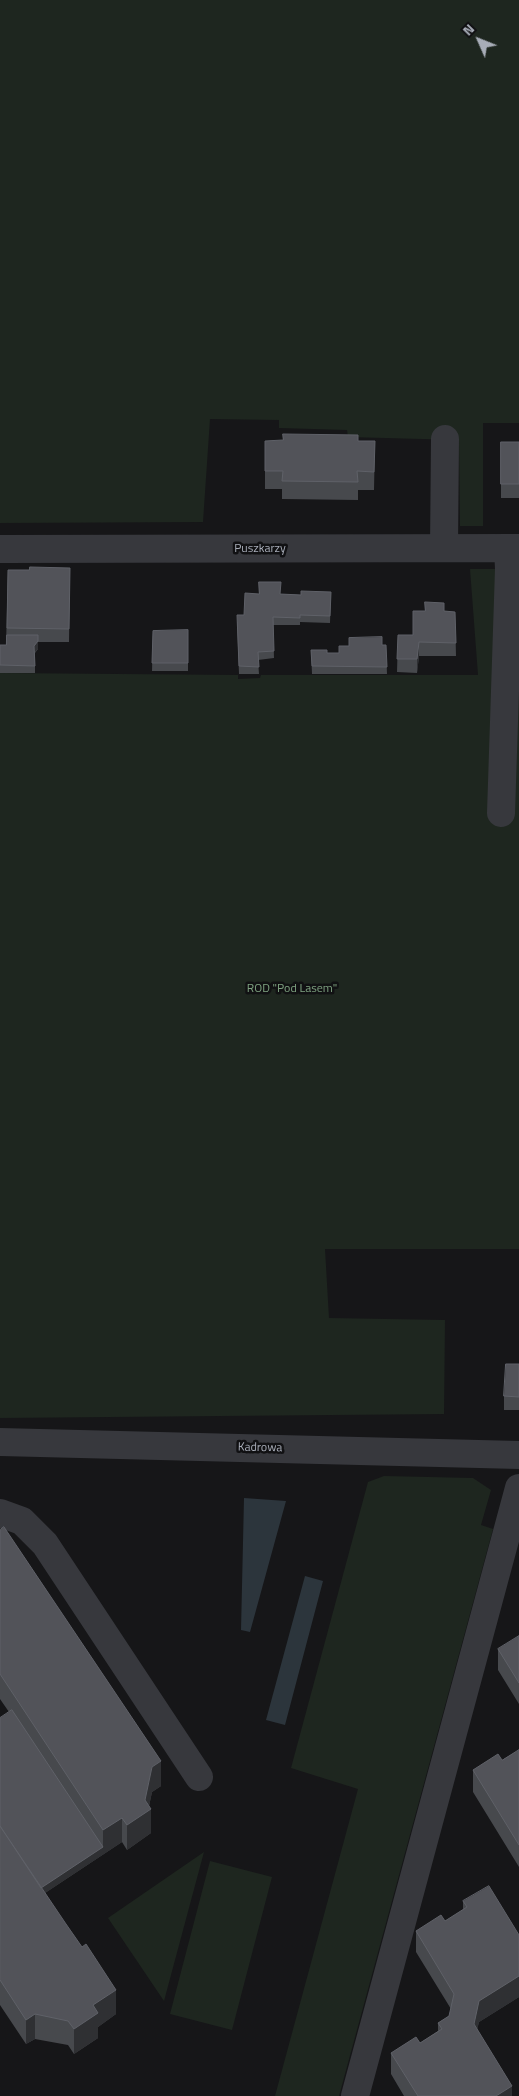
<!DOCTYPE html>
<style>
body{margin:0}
#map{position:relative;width:519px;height:2096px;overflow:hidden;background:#161618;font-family:"Titillium Web",sans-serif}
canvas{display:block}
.north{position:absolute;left:454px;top:15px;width:50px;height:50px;-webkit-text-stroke:4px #111113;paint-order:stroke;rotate:314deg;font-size:14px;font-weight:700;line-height:20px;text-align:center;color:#a8adb8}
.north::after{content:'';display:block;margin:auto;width:18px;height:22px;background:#a8adb8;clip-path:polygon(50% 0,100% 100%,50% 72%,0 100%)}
</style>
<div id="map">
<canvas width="519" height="2096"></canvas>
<div class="north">N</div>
</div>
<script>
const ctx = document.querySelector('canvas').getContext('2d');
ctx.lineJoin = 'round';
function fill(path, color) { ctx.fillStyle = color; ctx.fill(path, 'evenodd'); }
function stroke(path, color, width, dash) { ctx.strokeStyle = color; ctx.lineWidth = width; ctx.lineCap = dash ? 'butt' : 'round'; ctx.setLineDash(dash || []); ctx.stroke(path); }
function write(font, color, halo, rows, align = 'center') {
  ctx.font = font + ' "Titillium Web",sans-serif'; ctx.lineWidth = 5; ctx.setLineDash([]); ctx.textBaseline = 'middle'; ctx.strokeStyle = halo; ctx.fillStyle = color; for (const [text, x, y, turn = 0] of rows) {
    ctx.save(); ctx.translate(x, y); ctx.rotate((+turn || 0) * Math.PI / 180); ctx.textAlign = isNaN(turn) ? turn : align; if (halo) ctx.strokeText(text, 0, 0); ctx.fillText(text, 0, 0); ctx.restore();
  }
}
fill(new Path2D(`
 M0,0H519V423H483V526H460L459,440L348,437L347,430L279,428V420L210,419L203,522L0,523Z
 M470,569H519V1249H325L329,1318L445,1320L444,1414L0,1418V673L238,675V679L260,678L261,675H478Z
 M384,1476L473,1478L491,1490L481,1525L493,1529L339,2096H275L358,1789L291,1768L368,1482Z
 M204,1852L164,2001L108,1918Z
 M210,1861L272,1877L232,2030L170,2014Z`), '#1e261f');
fill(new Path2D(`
 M244,1498L286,1501L250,1632L241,1630Z
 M305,1576L323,1581L285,1725L266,1720Z`), '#2c353c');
stroke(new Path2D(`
 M444,548L445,439
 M0,549L519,548
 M501,813L509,569L508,548
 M0,1442L519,1455
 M0,1513L22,1521L45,1544L199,1777
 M355,2096L519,1488`), '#37383d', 28);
fill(new Path2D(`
 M265,441H375L374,490H358V500L282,499V489H265Z
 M501,442H519V498H501Z
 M70,568L69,642H38V649L35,653V673H0V645H6L8,570H29Z
 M331,592L330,623L300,622V625H273L274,658L258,660L259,674H239L237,622L244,615L280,594L301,595Z
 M444,611L455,612L456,656H419L417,673L397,672L398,635H413Z
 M188,630V671H152L153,631Z
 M382,645H386L387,674H312L311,650L327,653H339Z
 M519,1364V1410H504V1396Z
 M0,1530L161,1786L152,1792L149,1806L151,1833L127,1850L122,1842L45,1893L116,2014L98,2027V2038L74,2054L68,2045L35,2039L26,2044L0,2005V1718L9,1712L0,1699Z
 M519,1636V1704L498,1670V1649Z
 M519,1750V1867L473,1792V1770L502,1760Z
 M463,1901L519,1935V1997L479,2022L477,2029L512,2096H404L391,2074V2053L420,2043L438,2031V2023L449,2016L451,2009L416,1952V1931L445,1921L463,1910Z`), '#47494d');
fill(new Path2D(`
 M38,641V649L34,653V646Z
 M419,642V656L417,673V659Z
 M161,1761V1786L152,1792L148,1811L151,1809V1833L127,1850V1825L152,1767Z
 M122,1818V1842L33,1901V1893L103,1847V1830Z
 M519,1976V1997L479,2022L474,2045V2024L479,2001Z
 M116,1990V2014L98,2027V2038L74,2054V2029L93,2005Z
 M35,2014V2039L26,2044V2020Z
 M512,2086V2096H496Z`), '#2f3033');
const building = new Path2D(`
 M283,434L358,435V441H375L374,472L357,471L358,482L282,481L283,471H265V441L283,440Z
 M501,442H519V484H501Z
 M30,567L70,568L69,629L7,628L8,570H29Z
 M259,582H281L280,594L301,595V591L331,592L330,616L300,615V618L273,617L274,651L258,652L259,667L239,666L237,615H244L245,593L259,594Z
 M425,602L444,603V611L455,612L456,643L419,642L417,659H397L398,635H413V611H425Z
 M188,630V663H152L153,631Z
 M7,635H38V641L34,646L35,666L0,665V645H6Z
 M382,637V645H386L387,667L312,666L311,650H327V653H339V646H349V638Z
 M506,1364H519V1397L504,1396Z
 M4,1527L161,1761L152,1767L145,1800L151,1809L127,1825L122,1818L103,1830L0,1674V1530Z
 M519,1636V1683L498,1649Z
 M12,1710L103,1847L41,1888L0,1826V1718Z
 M519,1750V1845L473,1770L498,1754L502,1760Z
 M0,1826L66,1924L82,1947L86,1944L116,1990L93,2005L98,2013L74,2029L68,2021L35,2014L26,2020L0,1980Z
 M489,1886L519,1935V1976L479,2001L474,2024L512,2086L496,2096H418L391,2053L416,2037L420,2043L442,2029L438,2023L449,2016L454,1994L416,1931L441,1915L445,1921L467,1907L463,1901Z`);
fill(building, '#525359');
stroke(building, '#5f6168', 1);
write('12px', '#a8adb8', '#111113', [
 ["Puszkarzy",260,549],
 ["Kadrowa",260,1448,1]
]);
write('12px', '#7fa381', '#111113', [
 ["ROD \"Pod Lasem\"",292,989]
]);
</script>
